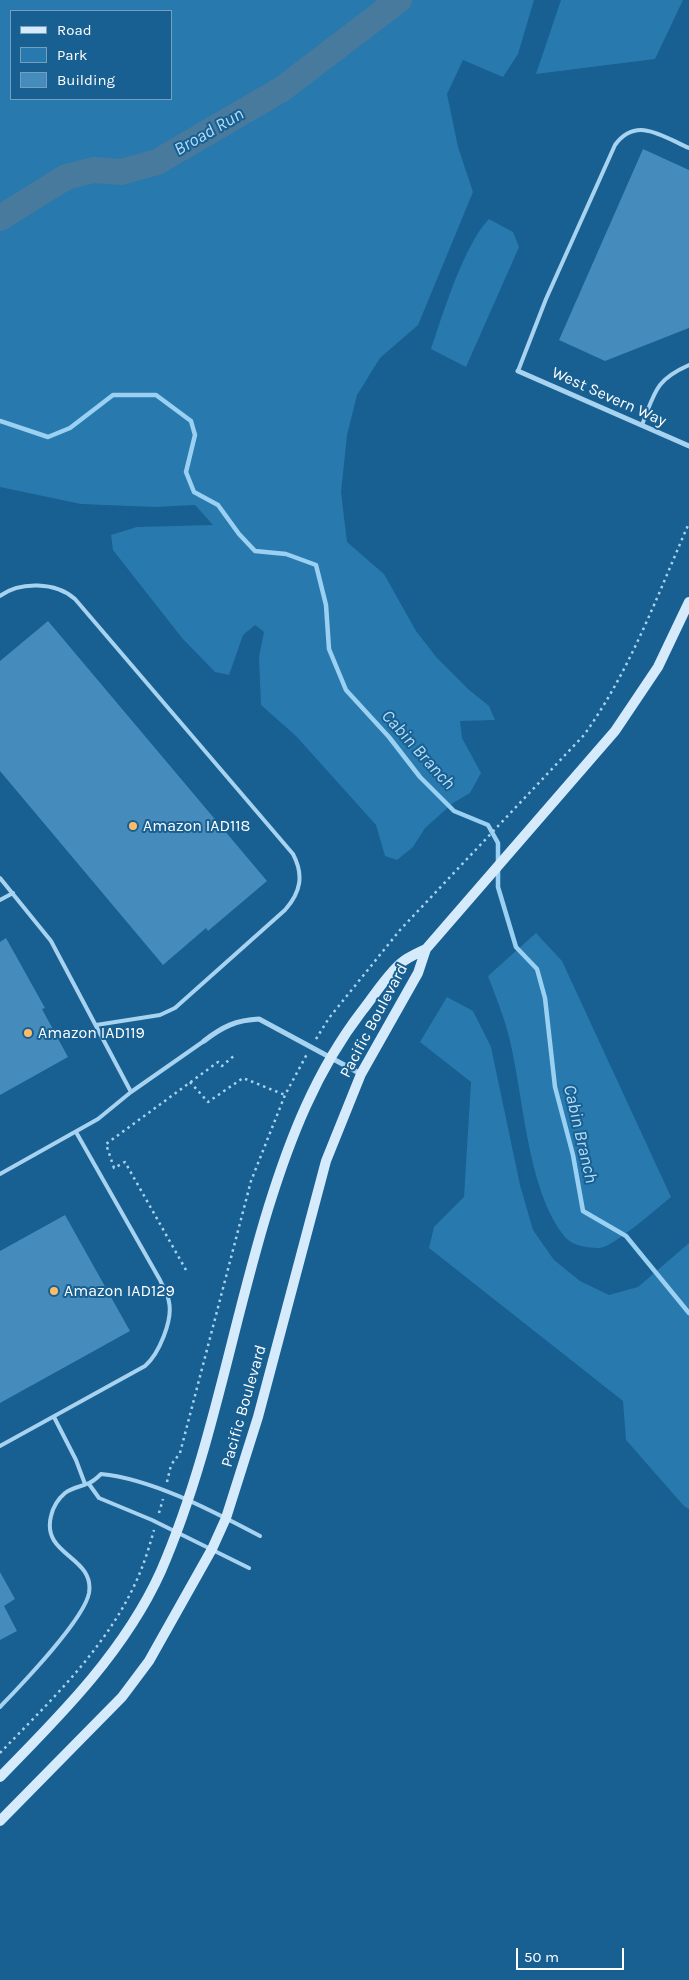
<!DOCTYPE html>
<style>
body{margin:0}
#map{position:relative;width:689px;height:1980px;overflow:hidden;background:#185f92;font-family:Karla,sans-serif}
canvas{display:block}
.legend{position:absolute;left:10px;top:10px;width:162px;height:90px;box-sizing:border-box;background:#185f92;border:1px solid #749fbe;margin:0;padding:6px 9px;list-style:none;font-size:15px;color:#fff}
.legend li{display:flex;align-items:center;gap:10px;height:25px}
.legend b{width:25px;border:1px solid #749fbe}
.scale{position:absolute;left:516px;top:1948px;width:108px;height:22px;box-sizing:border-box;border:2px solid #fff;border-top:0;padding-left:6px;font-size:15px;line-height:18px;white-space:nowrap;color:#fff;-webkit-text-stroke:4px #185f92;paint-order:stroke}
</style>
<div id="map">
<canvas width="689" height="1980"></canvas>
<ul class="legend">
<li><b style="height:6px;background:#d5ebfb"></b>Road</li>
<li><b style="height:14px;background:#2879ae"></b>Park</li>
<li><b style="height:14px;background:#458bbb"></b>Building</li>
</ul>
<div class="scale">50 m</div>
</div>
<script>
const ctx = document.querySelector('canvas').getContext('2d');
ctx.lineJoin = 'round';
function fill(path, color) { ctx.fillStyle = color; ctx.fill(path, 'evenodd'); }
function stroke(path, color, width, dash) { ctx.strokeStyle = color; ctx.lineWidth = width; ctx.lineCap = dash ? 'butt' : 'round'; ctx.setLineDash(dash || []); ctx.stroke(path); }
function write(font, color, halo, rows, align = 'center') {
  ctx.font = font + ' Karla,sans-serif'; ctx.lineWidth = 4; ctx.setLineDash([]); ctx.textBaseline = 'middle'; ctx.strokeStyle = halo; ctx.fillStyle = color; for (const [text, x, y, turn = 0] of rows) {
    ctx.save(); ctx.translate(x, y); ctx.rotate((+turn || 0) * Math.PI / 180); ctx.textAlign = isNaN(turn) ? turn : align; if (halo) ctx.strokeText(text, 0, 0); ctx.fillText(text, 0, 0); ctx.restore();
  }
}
fill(new Path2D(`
 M0,0H534L518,54L503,77L463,60L447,94L458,147L473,192L418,325L380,358L357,395L347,435L341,492L347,542L384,574L416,631L437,658L468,689L489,706L495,720L460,721L462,738L481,773L470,793L453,803L425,828L413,847L397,860L385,856L376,825L296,736L261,705L259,657L264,632L255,625L243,635L229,675L215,672L182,638L113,550L111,535L137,527L213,525L195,505L154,507L81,504L0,487ZM11,11H171V99H11Z
 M561,0H683L655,59L536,74Z
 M489,219L513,232L519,247L466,367L431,349C443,313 464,245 489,219Z
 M536,933L562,961L671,1197C659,1207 613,1247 600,1248C589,1248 572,1246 565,1237C526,1189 524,1093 508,1033C503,1014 495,995 488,976Z
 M447,997L473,1011L491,1047L520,1185L533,1230L554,1260L580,1281L609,1295L638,1287L689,1243V1509L684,1506L626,1440L623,1401L429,1248L434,1227L464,1197L471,1082L420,1042Z`), '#2879ae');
stroke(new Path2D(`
 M0,421L48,437L70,428L113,395H156L191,421L195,435L186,472L194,492L218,505L239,534L255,551L286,554L316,565L326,605L329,649L346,690L389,737L420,777L454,811L488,825L498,843V887L516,947L537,969L545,998L555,1087L573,1155L583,1211L626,1236L689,1313`), '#9ad0f2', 4.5);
stroke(new Path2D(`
 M0,218L66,177L94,170L121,172L157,162L282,89L399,0`), '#477a9d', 26);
fill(new Path2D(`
 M643,149L689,170V328L605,361L559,340Z
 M48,621L267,881L208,931L206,928L163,965L0,771V661Z
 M6,938L45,1008L42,1009L68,1057L0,1095V942Z
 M65,1215L130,1331L0,1403V1251Z
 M0,1572L15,1599L4,1606L17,1631L0,1640Z`), '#458bbb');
stroke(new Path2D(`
 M316,1039L329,1018L400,930L584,735C630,671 658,594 689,523
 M190,1082L208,1102L243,1078L285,1095
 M186,1270L125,1162L114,1168L106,1144L218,1062L222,1066L236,1054
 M167,1482L171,1465L180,1453L251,1181L285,1095L307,1054
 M159,1513L163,1499
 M0,1753C53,1698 112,1643 141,1570C146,1558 150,1544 154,1530`), '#a7d3f0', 2.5, [2.5, 4]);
stroke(new Path2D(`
 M518,371L546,299L615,145C636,116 662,136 689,148
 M642,425C655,392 655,380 689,365
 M0,596C20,581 56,582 75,599L293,854C304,875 301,892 285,910L175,1008L160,1015L96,1025
 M0,878L51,941L131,1092
 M0,900L13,893
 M0,1174L98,1119L131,1092L204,1041
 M54,1417L76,1460L85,1484
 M0,1446L145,1366C159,1354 173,1320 169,1302C168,1294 163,1287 160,1280L76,1132
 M89,1484L99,1498L152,1520L249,1568
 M0,1707C21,1685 84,1620 89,1593C95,1556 41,1556 51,1516C53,1507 58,1499 65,1493C73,1487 81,1487 89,1483C94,1481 98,1477 101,1474C153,1479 214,1512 260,1536`), '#a7d3f0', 4);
stroke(new Path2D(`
 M518,371L689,446
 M204,1041C222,1027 236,1020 259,1019L361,1074`), '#a7d3f0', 5);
stroke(new Path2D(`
 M0,1777C61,1715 125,1651 161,1571C211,1456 231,1329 268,1209C290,1138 316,1071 362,1011C374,996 386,976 401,963C408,957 418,953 426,949L615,731L658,667L689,602
 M0,1821L122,1697L149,1661L212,1549L226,1518L258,1417L326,1161L361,1074L418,973L426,949`), '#d5ebfb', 10);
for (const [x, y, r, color] of [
 [133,826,5,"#ffbc66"],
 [28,1033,5,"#ffbc66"],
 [54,1291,5,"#ffbc66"]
]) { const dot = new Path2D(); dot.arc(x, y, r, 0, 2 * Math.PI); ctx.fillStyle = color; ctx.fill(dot); stroke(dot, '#185f92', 2); }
write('16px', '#fff', '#185f92', [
 ["West Severn Way",609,397,24],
 ["Pacific Boulevard",374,1021,-62],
 ["Pacific Boulevard",244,1406,-74]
]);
write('16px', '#fff', '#185f92', [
 ["Amazon IAD118",143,826],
 ["Amazon IAD119",38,1033],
 ["Amazon IAD129",64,1291]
], 'left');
write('italic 18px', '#b3dcf7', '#185f92', [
 ["Broad Run",209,132,-30],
 ["Cabin Branch",418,750,48],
 ["Cabin Branch",580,1134,77]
]);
</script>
